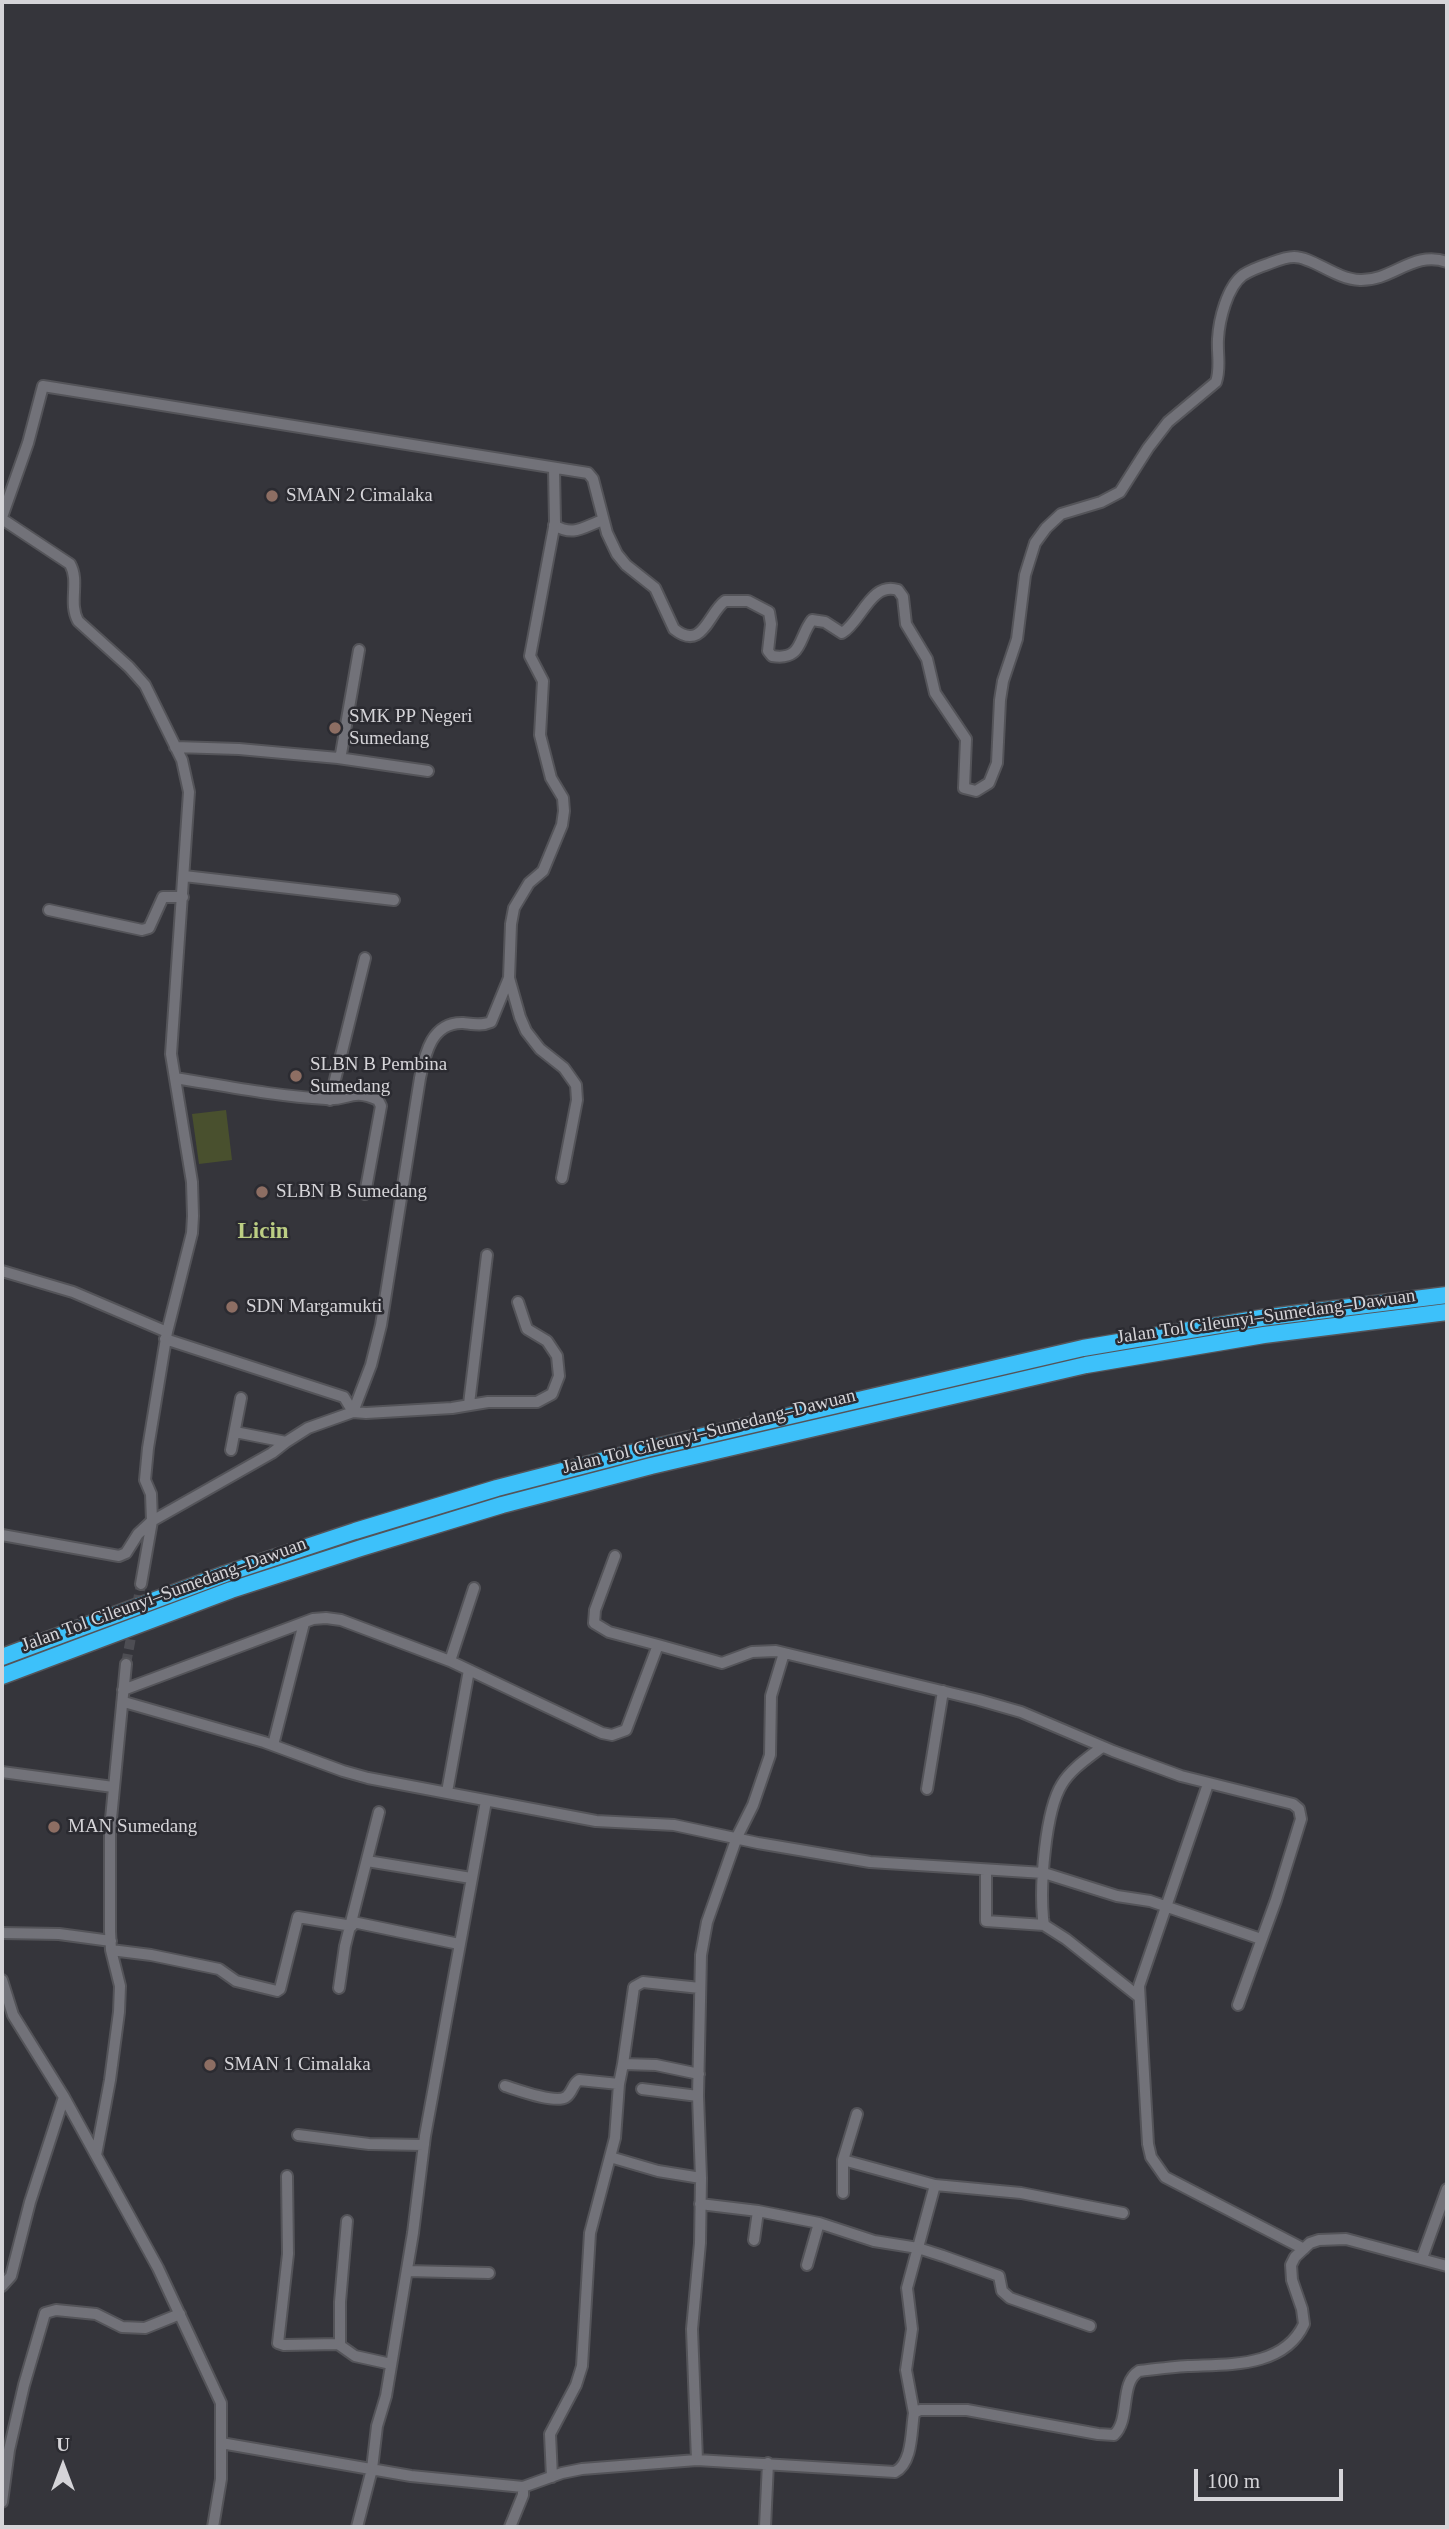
<!DOCTYPE html>
<meta charset="utf-8">
<style>
body{margin:0}
#map{position:relative;width:1449px;height:2529px;overflow:hidden;background:#35353b;font-family:"Times New Roman",serif}
canvas{display:block}
.frame{position:absolute;inset:0;border:4px solid #d5d4d8;pointer-events:none}
.north{position:absolute;left:28px;top:2431px;width:70px;height:70px;-webkit-text-stroke:5px #2b2b31;paint-order:stroke;rotate:0deg;font-size:19px;font-weight:700;line-height:28px;text-align:center;color:#d5d4d8}
.north::after{content:'';display:block;margin:auto;width:24px;height:32px;background:#d5d4d8;clip-path:polygon(50% 0,100% 100%,50% 72%,0 100%)}
.scale{position:absolute;left:1194px;top:2469px;width:149px;height:32px;box-sizing:border-box;border:4px solid #d5d4d8;border-top:0;padding-left:9px;font-size:21px;line-height:24px;white-space:nowrap;color:#d5d4d8;-webkit-text-stroke:5px #2b2b31;paint-order:stroke}
</style>
<div id="map">
<canvas width="1449" height="2529"></canvas>
<div class="frame"></div>
<div class="north">U</div>
<div class="scale">100 m</div>
</div>
<script>
const ctx = document.querySelector('canvas').getContext('2d');
ctx.lineJoin = 'round';
function fill(path, color) { ctx.fillStyle = color; ctx.fill(path, 'evenodd'); }
function stroke(path, color, width, dash) { ctx.strokeStyle = color; ctx.lineWidth = width; ctx.lineCap = dash ? 'butt' : 'round'; ctx.setLineDash(dash || []); ctx.stroke(path); }
function write(font, color, halo, rows, align = 'center') {
  ctx.font = font + ' "Times New Roman",serif'; ctx.lineWidth = 5; ctx.setLineDash([]); ctx.textBaseline = 'middle'; ctx.strokeStyle = halo; ctx.fillStyle = color; for (const [text, x, y, turn = 0] of rows) {
    ctx.save(); ctx.translate(x, y); ctx.rotate((+turn || 0) * Math.PI / 180); ctx.textAlign = isNaN(turn) ? turn : align; if (halo) ctx.strokeText(text, 0, 0); ctx.fillText(text, 0, 0); ctx.restore();
  }
}
fill(new Path2D(`
 M226,1110L232,1160L199,1164L192,1114Z`), '#49502e');
stroke(new Path2D(`
 M126,1664L141,1584`), '#4d4d53', 10, [10, 5]);
const minor = new Path2D(`
 M554,469L555,522L530,656L543,681L540,735L551,778L563,798L564,811L562,825L543,871L529,883L514,908L511,924L509,978L520,1017L526,1031L540,1049L564,1068L576,1085L577,1100L562,1178
 M2,517L28,443L43,386L588,473L593,479L607,533L617,554L626,565L655,588L674,629C703,652 708,613 725,601H748L769,612L771,624L768,651L772,656C803,661 798,638 812,620L825,622L842,633C861,622 871,581 898,590L903,597L906,624L927,659L935,693L966,739L964,788L976,791L989,783L997,763L1000,700L1003,681L1017,639L1025,575L1035,543L1046,528L1061,514L1101,502L1120,492L1148,448L1168,422L1216,382C1221,368 1217,354 1218,339C1219,320 1227,287 1243,275C1251,270 1259,267 1268,264C1276,261 1285,257 1294,257C1313,257 1335,279 1360,280C1393,281 1413,250 1447,262
 M2,519L70,564C80,582 68,602 78,621L129,667L145,685L182,760L189,792L171,1054L192,1182L193,1216L192,1233L167,1332L148,1448L145,1480L151,1494L152,1521L141,1584
 M554,525C574,537 583,527 603,520
 M175,747L239,749L338,758L341,754L359,650
 M338,758L428,771
 M184,876L394,900
 M49,910L142,930L149,928L163,897H183
 M175,1078C225,1086 275,1096 326,1099C349,1101 351,1088 378,1100L381,1106L365,1194
 M330,1100L365,958
 M2,1271L73,1292L167,1332
 M165,1339L344,1397L353,1412L366,1413L452,1408L488,1402H537L552,1394L559,1376L557,1356L547,1341L527,1329L518,1302
 M469,1404L487,1255
 M235,1432L286,1442L308,1428L353,1412L371,1365L381,1325L420,1078C425,1053 432,1022 463,1023C473,1024 482,1026 491,1022L509,978
 M231,1450L241,1398
 M2,1535L119,1556L126,1553L138,1534L152,1521L272,1453L286,1442
 M615,1556L595,1610L594,1623L609,1632L658,1645
 M450,1661L474,1588
 M123,1690L313,1619L326,1618L341,1620L450,1661L602,1733L612,1735L626,1730L658,1645L722,1663L752,1652L776,1651L979,1700L1021,1712L1113,1751L1181,1776L1293,1804L1299,1809L1301,1819L1276,1900L1238,2005
 M124,1702L264,1742L343,1771L368,1778L596,1821L674,1825L758,1843L870,1862L1044,1873L1117,1896L1150,1901L1261,1939
 M273,1745L304,1623
 M1102,1747C1088,1758 1071,1769 1062,1784C1045,1811 1040,1886 1043,1918L1044,1925L1066,1939L1138,1996
 M2,1772L113,1787
 M1208,1784L1139,1986L1148,2144L1151,2157L1165,2177L1304,2249
 M927,1789L943,1691
 M447,1792L469,1670
 M367,1861L471,1878
 M986,1870V1921L1044,1925
 M353,1922L459,1944
 M2,1933L59,1934L111,1941
 M111,1950L151,1955L219,1969L236,1981L277,1991L280,1989L298,1917L352,1926
 M2,1980L13,2015L64,2097L158,2268L221,2403V2479L213,2527
 M339,1988L345,1946L379,1812
 M623,2064L634,1987L643,1982L700,1988
 M505,2086C518,2090 555,2104 566,2097C573,2092 572,2084 579,2080L619,2084
 M642,2089L698,2096
 M298,2135L369,2144L424,2145
 M96,2155L110,2080L119,2012L120,1986L111,1950L110,1931V1829L126,1664
 M610,2157L658,2171L701,2178
 M843,2160L935,2185L1021,2193L1123,2213
 M287,2176L288,2254L278,2343L284,2345L338,2344L355,2356L391,2364
 M843,2193V2160L857,2114
 M700,2204L758,2211L819,2223L874,2241L918,2248L943,2256L999,2276L1002,2291L1010,2298L1090,2326
 M754,2240L758,2211
 M1422,2258L1447,2189
 M807,2265L819,2223
 M407,2271L489,2273
 M2,2286L11,2276L30,2202L64,2097
 M340,2345V2302L347,2221
 M914,2413L906,2370L912,2329L907,2288L935,2185
 M221,2443L411,2476L523,2487L562,2473L582,2469L697,2460L895,2472C913,2463 911,2430 914,2413L920,2410H967L1098,2434L1114,2435C1131,2419 1119,2383 1139,2371C1156,2369 1172,2367 1188,2366C1228,2364 1284,2368 1304,2324L1302,2309L1292,2280L1291,2265L1295,2257L1310,2243L1319,2240L1346,2239L1447,2266
 M697,2460L692,2329L700,2243L701,2178L698,2096L701,1955L707,1922L737,1837L753,1805L770,1755L771,1696L784,1653
 M552,2477L550,2434L576,2385L582,2366L590,2233L615,2138L619,2084L623,2064L656,2065L699,2074
 M2,2502L9,2450L24,2385L45,2313L56,2310L96,2314L122,2327L145,2328L180,2314
 M357,2527L372,2469L377,2426L386,2396L413,2233L425,2136L486,1801
 M510,2527L523,2495V2487
 M765,2527L768,2463`);
const highway = new Path2D(`
 M2,1657L225,1574L355,1531L497,1488L647,1449L1083,1348L1261,1318L1447,1295
 M2,1676L231,1590L361,1548L502,1505L651,1466L1086,1365L1264,1335L1447,1312`);
stroke(minor, '#545459', 14);
stroke(highway, '#545459', 19);
stroke(minor, '#727279', 10);
stroke(highway, '#3dc1fa', 16);
for (const [x, y, r, color] of [
 [272,496,7,"#8d6e63"],
 [335,728,7,"#8d6e63"],
 [296,1076,7,"#8d6e63"],
 [262,1192,7,"#8d6e63"],
 [232,1307,7,"#8d6e63"],
 [54,1827,7,"#8d6e63"],
 [210,2065,7,"#8d6e63"]
]) { const dot = new Path2D(); dot.arc(x, y, r, 0, 2 * Math.PI); ctx.fillStyle = color; ctx.fill(dot); stroke(dot, '#2b2b31', 2.5); }
write('19px', '#d5d4d8', '#2b2b31', [
 ["SMAN 2 Cimalaka",286,496],
 ["SMK PP Negeri",349,717],
 ["Sumedang",349,739],
 ["SLBN B Pembina",310,1065],
 ["Sumedang",310,1087],
 ["SLBN B Sumedang",276,1192],
 ["SDN Margamukti",246,1307],
 ["MAN Sumedang",68,1827],
 ["SMAN 1 Cimalaka",224,2065]
], 'left');
write('19px', '#d5d4d8', '#2b2b31', [
 ["Jalan Tol Cileunyi–Sumedang–Dawuan",1266,1317,-8],
 ["Jalan Tol Cileunyi–Sumedang–Dawuan",709,1432,-14],
 ["Jalan Tol Cileunyi–Sumedang–Dawuan",164,1595,-20]
]);
write('bold 23px', '#bcce83', '#2b2b31', [
 ["Licin",263,1232]
]);
</script>
